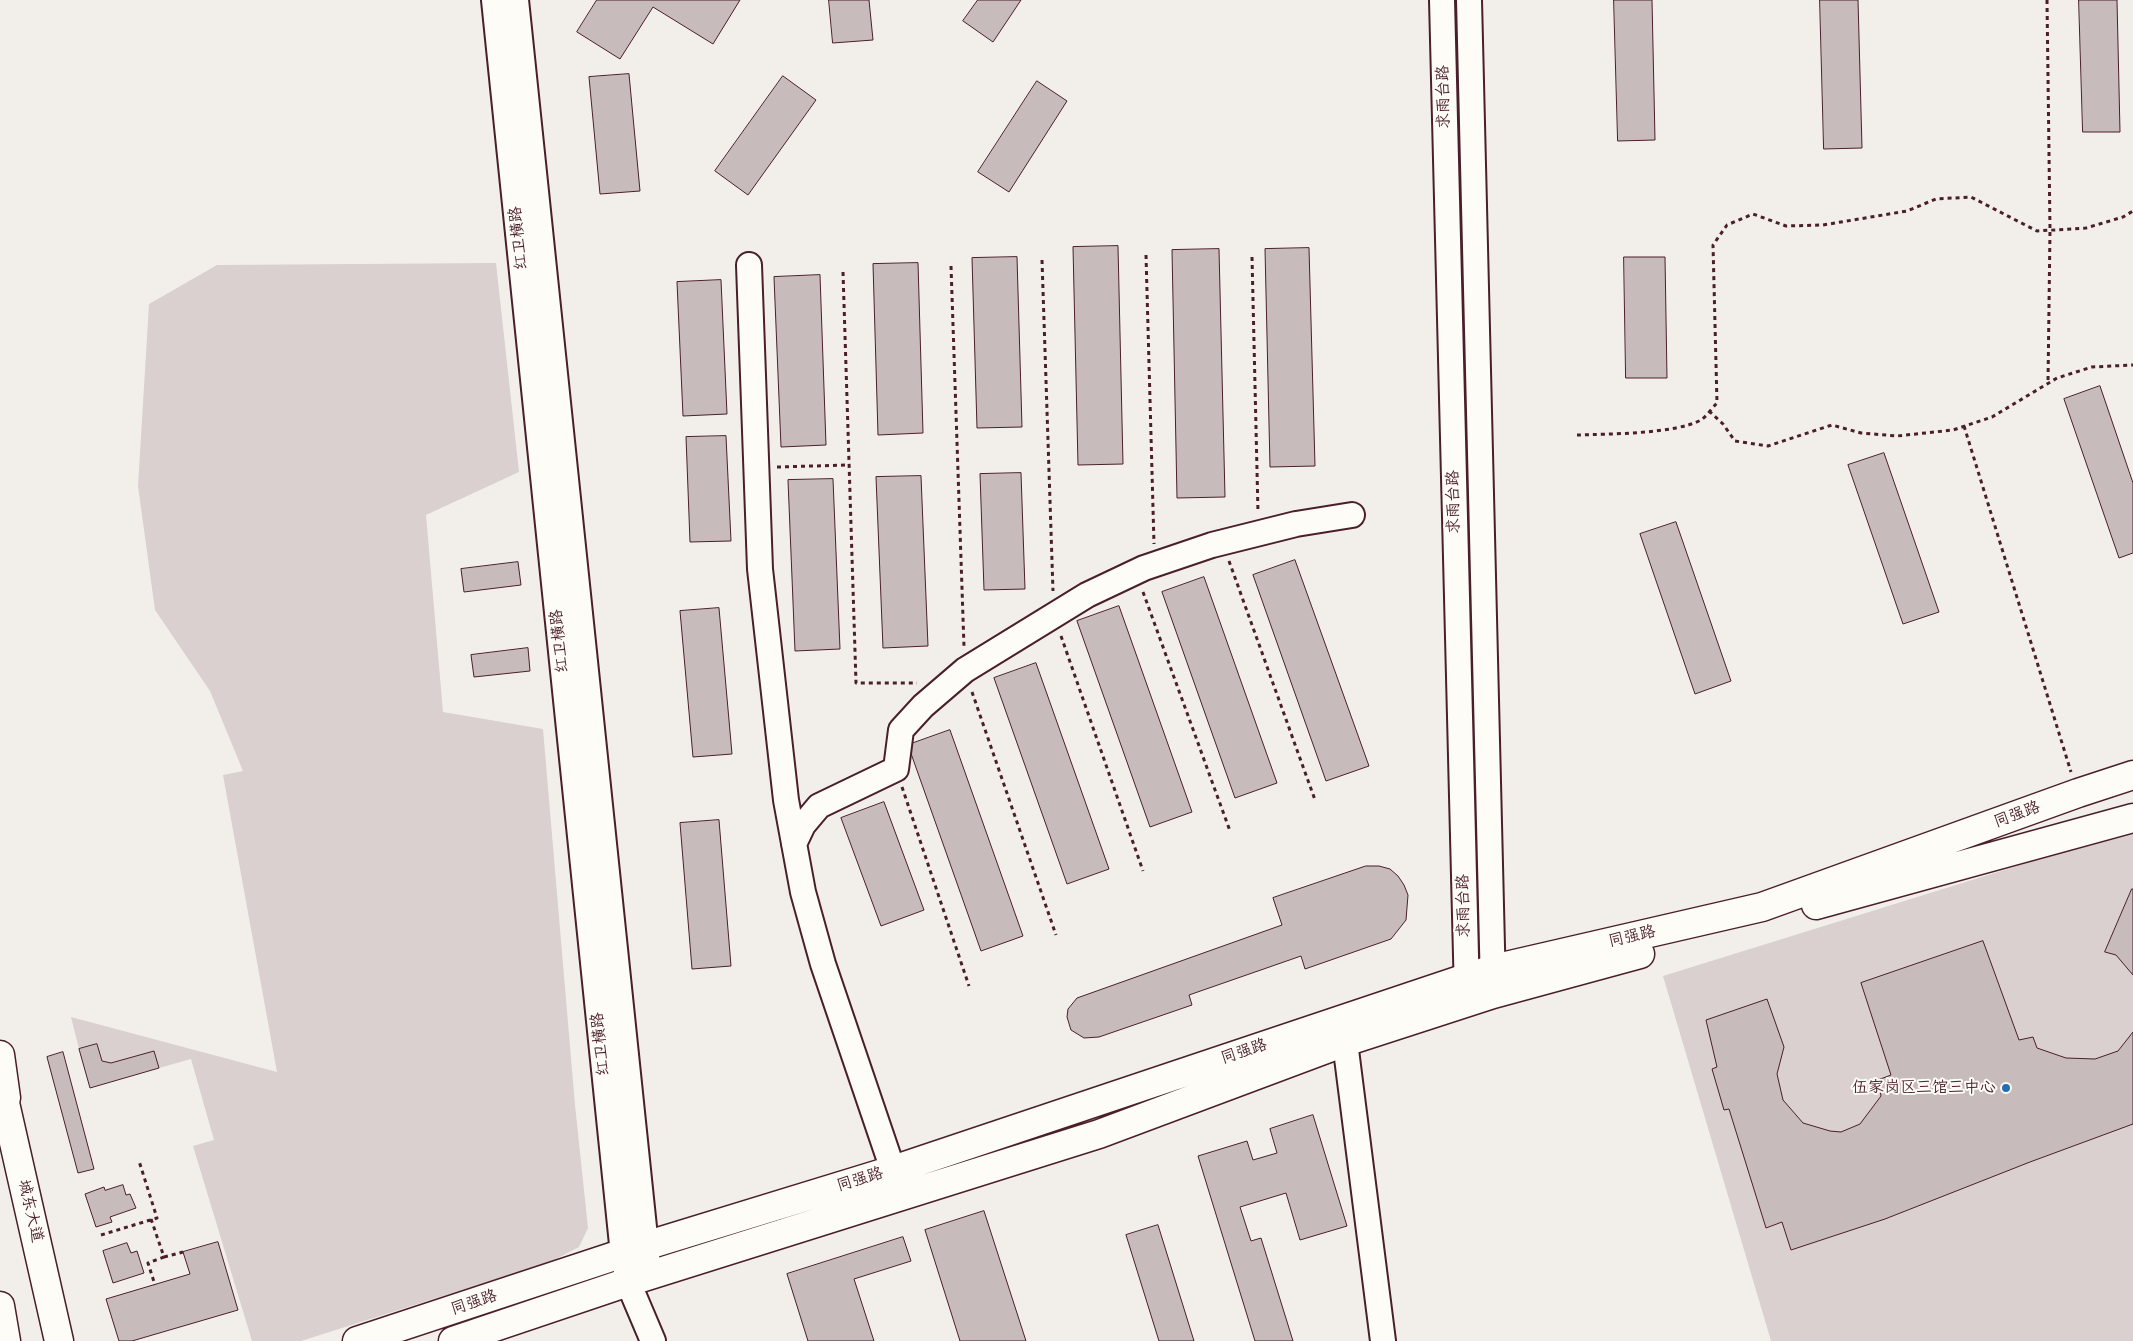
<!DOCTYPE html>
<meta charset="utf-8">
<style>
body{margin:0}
canvas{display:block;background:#f2efeb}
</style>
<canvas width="2133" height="1341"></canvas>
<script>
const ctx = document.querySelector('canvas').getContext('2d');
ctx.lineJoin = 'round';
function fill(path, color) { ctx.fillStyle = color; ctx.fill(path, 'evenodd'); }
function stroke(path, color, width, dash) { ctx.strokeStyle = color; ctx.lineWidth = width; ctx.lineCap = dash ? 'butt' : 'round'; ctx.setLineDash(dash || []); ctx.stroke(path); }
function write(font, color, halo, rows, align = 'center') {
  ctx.font = font + ' Sriracha,"LXGW WenKai TC",sans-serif'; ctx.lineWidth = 4; ctx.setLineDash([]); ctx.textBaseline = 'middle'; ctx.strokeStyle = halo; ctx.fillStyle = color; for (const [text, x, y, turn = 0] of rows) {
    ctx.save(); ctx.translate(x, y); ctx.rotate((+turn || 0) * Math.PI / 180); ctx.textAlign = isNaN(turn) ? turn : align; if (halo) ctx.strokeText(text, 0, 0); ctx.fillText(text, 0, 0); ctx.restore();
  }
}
fill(new Path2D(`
 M496,263L519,472L426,515L443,712L543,729L575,1105L588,1228L579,1247L550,1262L301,1341H252L193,1146L214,1140L191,1059L159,1068L154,1051L111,1063L102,1061L97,1044L79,1049L71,1017L277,1072L223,775L243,771L210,691L155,610L138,486L149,304L217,265Z
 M2133,830V1341H1771L1663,976Z`), '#d9d0cf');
const building = new Path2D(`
 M597,0H740L713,44L653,7L620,59L577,32Z
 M829,0H869L873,40L833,43Z
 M978,0H1021L993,42L963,21Z
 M1614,0H1652L1655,140L1618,141Z
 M1820,0H1858L1862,148L1824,149Z
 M2079,0H2117L2120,132H2083Z
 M629,74L640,191L600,194L589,77Z
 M783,76L816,100L748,195L715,171Z
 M1037,81L1067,101L1009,192L978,172Z
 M1118,246L1123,464L1078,465L1073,247Z
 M1309,248L1315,466L1270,467L1265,249Z
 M1219,249L1225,497L1177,498L1172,250Z
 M1017,257L1022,427L977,428L972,258Z
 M1624,257H1665L1667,378H1626Z
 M918,263L923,433L878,435L873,264Z
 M820,275L826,445L781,447L774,277Z
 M721,280L727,414L683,416L677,282Z
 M2100,386L2133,483V553L2119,558L2064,399Z
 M726,436L731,541L690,542L686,437Z
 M1884,453L1939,612L1903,624L1848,465Z
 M1021,473L1025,589L984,590L980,474Z
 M921,476L928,646L883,648L876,477Z
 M833,479L840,649L795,651L788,480Z
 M1676,522L1731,681L1695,694L1640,534Z
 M1295,560L1369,766L1326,781L1253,575Z
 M518,562L521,585L464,592L461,569Z
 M1204,577L1277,783L1235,798L1162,592Z
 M1119,606L1192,812L1150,827L1077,621Z
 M719,608L732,754L693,757L680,611Z
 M528,648L530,671L474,677L471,655Z
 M1036,663L1109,869L1067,884L994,678Z
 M950,730L1023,936L981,951L908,745Z
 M884,802L924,910L881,926L841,818Z
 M719,820L731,966L692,969L680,823Z
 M1366,866H1379L1390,869L1398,876L1404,885L1408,895L1406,920L1391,939L1305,969L1301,956L1189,995L1192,1005L1099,1037L1084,1038L1071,1030L1067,1017L1068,1009L1077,998L1282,925L1273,898Z
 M2132,889H2133V975L2116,955L2105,952Z
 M1983,941L2019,1040L2033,1037L2037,1048L2066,1058L2095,1059L2118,1051L2133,1032V1124L2030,1162L1885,1219L1791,1250L1782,1222L1766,1228L1729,1109L1724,1110L1712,1069L1717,1067L1706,1020L1767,999L1784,1047L1777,1074L1783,1100L1803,1123L1830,1131L1841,1132L1860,1124L1881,1096L1878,1080L1891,1075L1861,983Z
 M97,1044L102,1061L111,1063L154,1051L159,1068L90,1088L79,1049Z
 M63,1052L94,1169L78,1173L47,1057Z
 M1313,1115L1347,1226L1300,1240L1286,1193L1240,1207L1251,1241L1261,1238L1293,1341H1255L1198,1156L1247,1141L1253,1160L1277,1153L1270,1129Z
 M123,1185L126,1195L130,1194L136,1208L110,1217L112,1222L96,1227L85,1194L104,1187L105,1190Z
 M984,1211L1026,1341H960L925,1230Z
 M1158,1225L1194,1341H1159L1126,1235Z
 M903,1237L911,1261L854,1279L874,1341H808L787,1274Z
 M218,1242L238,1310L132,1341H119L106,1299L190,1274L183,1252Z
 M127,1243L131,1253L137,1251L144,1273L113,1283L103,1251Z`);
fill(building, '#c8bbbb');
stroke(building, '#4a1f2b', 1);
const minor = new Path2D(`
 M494,0L623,1254L628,1282L653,1341
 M516,0L649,1275
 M1442,0L1467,995
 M1469,0L1493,987
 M749,265L760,569L786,800L803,892L823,964L893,1170
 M794,844L803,825L819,806L896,769L901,730L923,706L965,670L1087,595L1144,568L1212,545L1296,524L1352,515
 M1345,1042L1383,1341`);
const major = new Path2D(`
 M1816,905L2133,818
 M0,1055L6,1098
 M0,1081L59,1341
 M0,1306L6,1341
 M357,1341L645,1246L893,1170L1493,969L1762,907L2078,793L2133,775
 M453,1341L628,1282L1099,1134L1345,1042L1493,994L1640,954`);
stroke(minor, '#4a1f2b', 28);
stroke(major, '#4a1f2b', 31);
stroke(new Path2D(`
 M2047,0L2050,230L2048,383
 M1146,255L1154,544
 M1252,257L1258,513
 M1042,260L1053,591
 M951,266L964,647
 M843,272L856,683H917
 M1709,411L1723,424L1735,441L1768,446L1832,425L1861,433L1897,436L1953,430L1992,417L2057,378L2092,367L2133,365
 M1964,426L2071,772
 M1577,435C1608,434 1675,434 1701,420C1707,416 1712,408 1717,403L1713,245L1727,225L1753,214L1786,226L1823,225L1907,211L1936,199L1971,197L2037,231L2086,228L2123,217L2133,211
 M777,467L849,465
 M1229,561L1315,800
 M1143,592L1230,831
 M1061,636L1143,871
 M972,692L1056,935
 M902,787L969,986
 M151,1219L164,1257L148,1263L155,1285
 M101,1235L157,1218L139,1161
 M164,1257L183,1252`), '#4a1f2b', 3, [4, 4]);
stroke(minor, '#fdfcf7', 24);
stroke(major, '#fdfcf7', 28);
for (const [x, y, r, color] of [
 [2006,1088,5,"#1f6fb2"]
]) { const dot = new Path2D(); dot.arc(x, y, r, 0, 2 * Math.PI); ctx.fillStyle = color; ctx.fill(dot); stroke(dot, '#fdfcf7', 2); }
write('16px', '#4a1f2b', '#fdfcf7', [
 ["求雨台路",1444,97,-91],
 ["红卫横路",519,238,-96],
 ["求雨台路",1454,502,-91],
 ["红卫横路",560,641,-96],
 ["同强路",2017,815,-20],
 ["求雨台路",1464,906,-91],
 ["同强路",1632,937,-13],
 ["红卫横路",601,1044,-96],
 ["同强路",1244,1052,-18],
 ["同强路",860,1180,-17],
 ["城东大道",30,1211,77],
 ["同强路",474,1303,-18]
]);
write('16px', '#4a1f2b', '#fdfcf7', [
 ["伍家岗区三馆三中心",1996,1088]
], 'right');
</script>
